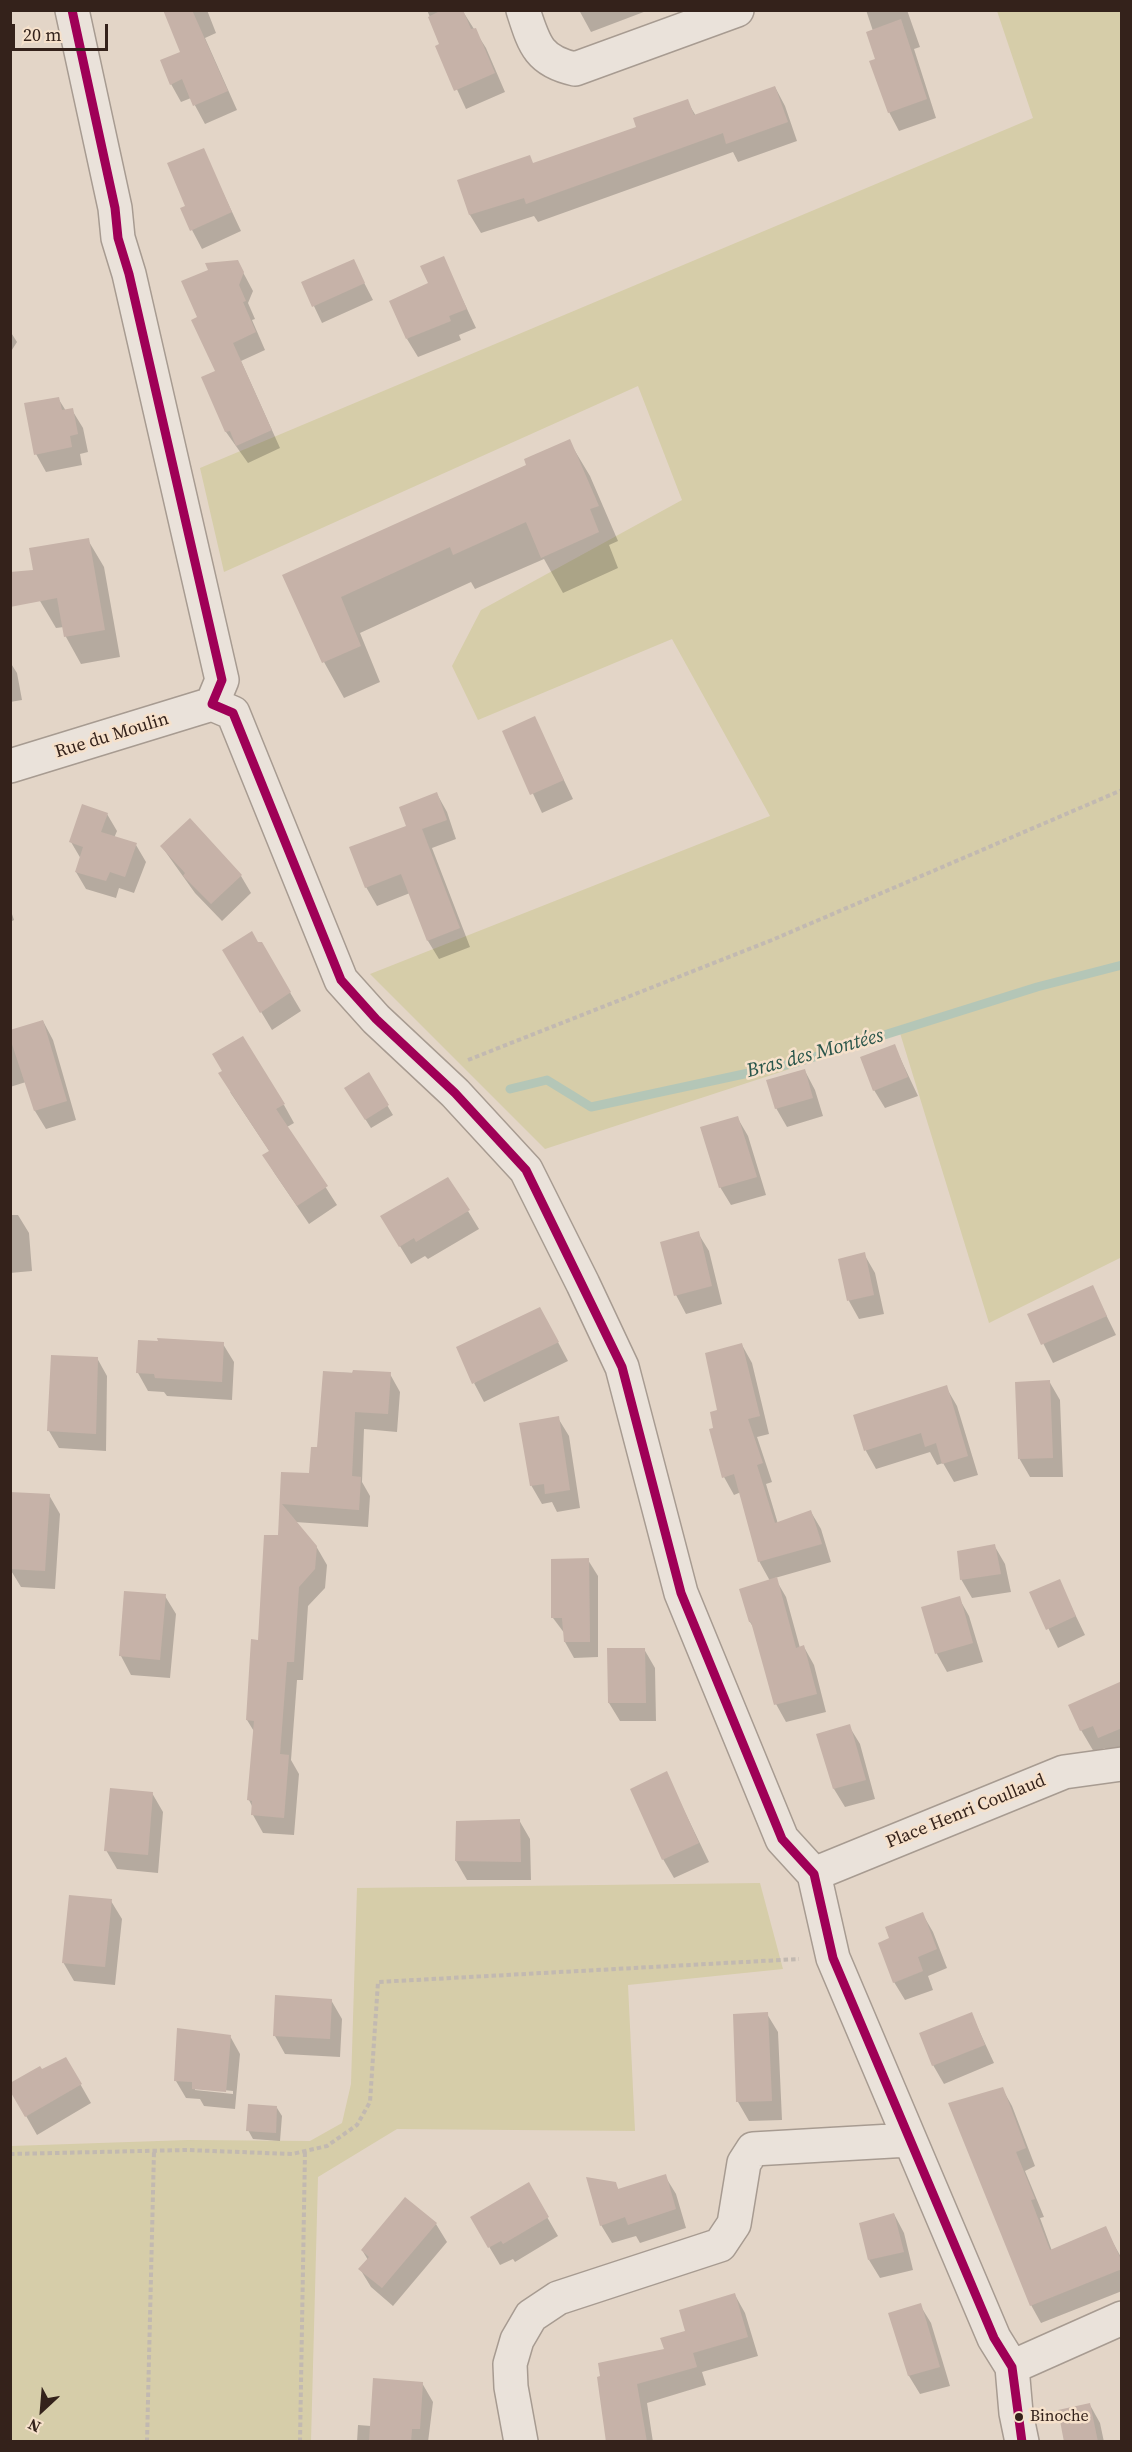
<!DOCTYPE html>
<meta charset="utf-8">
<style>
body{margin:0}
#map{position:relative;width:1132px;height:2452px;overflow:hidden;background:#e3d5c7;font-family:"Source Serif 4",serif}
canvas{display:block}
.frame{position:absolute;inset:0;border:12px solid #34221b;pointer-events:none}
.north{position:absolute;left:12px;top:2380px;width:60px;height:60px;-webkit-text-stroke:4px #f6e1cb;paint-order:stroke;rotate:206deg;font-size:16px;font-weight:700;line-height:24px;text-align:center;color:#34221b}
.north::after{content:'';display:block;margin:auto;width:21px;height:27px;background:#34221b;clip-path:polygon(50% 0,100% 100%,50% 72%,0 100%)}
.scale{position:absolute;left:12px;top:24px;width:96px;height:27px;box-sizing:border-box;border:3px solid #34221b;border-top:0;padding-left:8px;font-size:18px;line-height:21px;white-space:nowrap;color:#34221b;-webkit-text-stroke:4px #f6e1cb;paint-order:stroke}
</style>
<div id="map">
<canvas width="1132" height="2452"></canvas>
<div class="frame"></div>
<div class="north">N</div>
<div class="scale">20 m</div>
</div>
<script>
const ctx = document.querySelector('canvas').getContext('2d');
ctx.lineJoin = 'round';
function fill(path, color) { ctx.fillStyle = color; ctx.fill(path, 'evenodd'); }
function stroke(path, color, width, dash) { ctx.strokeStyle = color; ctx.lineWidth = width; ctx.lineCap = dash ? 'butt' : 'round'; ctx.setLineDash(dash || []); ctx.stroke(path); }
function write(font, color, halo, rows, align = 'center') {
  ctx.font = font + ' "Source Serif 4",serif'; ctx.lineWidth = 5; ctx.setLineDash([]); ctx.textBaseline = 'middle'; ctx.strokeStyle = halo; ctx.fillStyle = color; for (const [text, x, y, turn = 0] of rows) {
    ctx.save(); ctx.translate(x, y); ctx.rotate((+turn || 0) * Math.PI / 180); ctx.textAlign = isNaN(turn) ? turn : align; if (halo) ctx.strokeText(text, 0, 0); ctx.fillText(text, 0, 0); ctx.restore();
  }
}
fill(new Path2D(`
 M997,11H1121L1122,1257L989,1323L900,1033L545,1149L370,974L770,816L672,639L478,720L452,666L481,610L682,500L638,386L224,572L200,468L1033,118Z
 M760,1883L783,1969L628,1985L635,2131L397,2129L318,2177L311,2441H11V2146L188,2140L310,2141L342,2123L351,2084L357,1888Z`), '#d6cda9');
fill(new Path2D(`
 M165,10H207L216,33L205,38L237,110L205,124L191,98L181,102L171,84L182,52Z
 M427,10H462L486,48L505,92L466,109L437,46L441,44Z
 M579,10H649L591,32Z
 M866,10H907L920,47L914,49L936,118L899,131L889,112L873,31Z
 M775,87L785,106L797,141L738,162L733,152L538,222L534,216L481,233L470,215L459,181L534,164L638,128L687,101L696,116Z
 M203,150L241,231L202,249L192,230L187,207Z
 M443,258L476,328L459,335L461,340L418,357L407,339Z
 M237,261L253,291L248,303L255,319L252,320L265,350L241,361L280,448L248,463L226,432L203,378L217,372L199,317Z
 M353,261L373,300L322,323L303,283Z
 M10,331L17,342L10,353Z
 M58,398L66,411L72,410L83,428L88,452L80,454L82,465L46,472L36,454Z
 M569,441L590,476L618,541L609,545L618,568L563,593L544,559L475,589L471,582L360,633L380,682L344,698L324,662L284,576L528,466Z
 M88,540L104,567L120,657L81,664L66,637L64,627L56,628L40,601Z
 M10,662L17,673L22,700L10,702Z
 M534,718L573,799L542,813L504,732Z
 M437,794L447,812L456,839L432,848L470,947L439,959L428,941L410,893L377,906L366,887L408,827Z
 M107,814L117,831L114,838L136,845L146,862L134,893L119,888L116,898L86,889L76,872L81,859L71,842Z
 M162,847L241,876L251,893L222,921L195,893Z
 M10,908L14,920L10,922Z
 M261,943L301,1011L272,1030L224,950Z
 M43,1021L53,1040L76,1120L46,1129L35,1111L26,1082L10,1087V1032Z
 M894,1045L918,1096L885,1108L874,1090Z
 M805,1071L815,1090L823,1116L787,1127L776,1108Z
 M369,1075L393,1115L371,1128L351,1097Z
 M230,1092L284,1105L294,1123L287,1127L337,1205L309,1224L275,1174L264,1156L270,1152Z
 M737,1117L748,1136L766,1195L731,1205L720,1187Z
 M468,1211L479,1229L428,1259L425,1256L411,1264L393,1235Z
 M10,1215H18L29,1233L32,1271L10,1273Z
 M698,1233L709,1251L722,1304L686,1314L676,1295Z
 M864,1254L875,1273L884,1314L859,1319L849,1301L840,1260Z
 M1092,1286L1116,1335L1053,1363L1029,1315Z
 M550,1327L568,1361L484,1402L474,1383Z
 M223,1344L234,1362L232,1400L167,1396L164,1392L148,1391L138,1373Z
 M742,1345L752,1363L769,1434L757,1437L772,1482L766,1484L778,1524L811,1512L821,1529L831,1562L775,1578L786,1597L800,1648L804,1647L814,1665L826,1712L786,1722L776,1704L755,1630L750,1622L770,1581L759,1561L741,1492L734,1495L724,1477L715,1429Z
 M97,1358L107,1376L106,1451L59,1448L49,1431Z
 M325,1372L390,1374L400,1392L397,1432L364,1429L362,1482L370,1496L368,1527L295,1522L316,1546L327,1565L325,1588L308,1606L303,1680H297L291,1760L299,1774L294,1835L263,1833L253,1815V1808L249,1800L255,1733L247,1720L280,1537L283,1473L310,1475L318,1448Z
 M1049,1381L1060,1400L1063,1477H1030L1019,1458Z
 M946,1387L957,1406L978,1475L954,1482L943,1463L937,1465L930,1452L876,1469L866,1451L855,1416Z
 M558,1418L569,1436L580,1508L557,1512L552,1502L542,1504L531,1485Z
 M49,1495L60,1514L55,1589L21,1587L10,1569Z
 M994,1545L1005,1564L1011,1592L972,1598L961,1579Z
 M588,1560L598,1576V1657L574,1658L565,1642V1634L553,1618Z
 M1059,1581L1085,1635L1058,1648L1031,1593Z
 M165,1596L176,1614L170,1678L131,1675L121,1656Z
 M959,1598L969,1616L983,1662L947,1672L937,1654L923,1608Z
 M644,1649L655,1668L656,1721H620L609,1703Z
 M1122,1683V1755L1112,1759L1105,1748L1094,1752L1081,1730Z
 M849,1726L860,1744L875,1799L845,1807L834,1789L818,1735Z
 M666,1773L709,1862L674,1878L663,1859Z
 M152,1793L163,1812L158,1873L117,1869L106,1850Z
 M519,1820L530,1839L531,1880H467L456,1861Z
 M111,1901L122,1919L115,1985L74,1981L63,1962Z
 M922,1913L933,1932L947,1968L928,1976L933,1990L905,2000L894,1982L891,1939Z
 M331,2000L342,2019L340,2057L285,2054L275,2036Z
 M971,2013L994,2063L944,2084L933,2065Z
 M767,2014L778,2032L782,2120L749,2121L738,2102L734,2015Z
 M230,2036L240,2054L235,2109L204,2106L200,2099L186,2098L176,2081ZM195,2087L233,2091V2094L195,2090Z
 M66,2059L91,2103L37,2135L10,2088Z
 M1002,2088L1012,2106L1035,2166L1025,2171L1044,2217L1040,2218L1052,2251L1105,2228L1122,2259V2291L1041,2323L1031,2305Z
 M277,2108L282,2116L280,2141L253,2139L248,2130Z
 M665,2176L676,2194L686,2228L640,2243L636,2236L612,2243L601,2225L615,2184L619,2190Z
 M528,2184L558,2236L515,2262L513,2259L500,2265L472,2218Z
 M894,2214L904,2233L913,2270L880,2278L869,2260Z
 M436,2224L447,2242L393,2306L371,2287L360,2269L368,2260L362,2250Z
 M735,2295L745,2313L758,2356L702,2372L706,2385L647,2403L653,2442H608L599,2378L666,2350Z
 M920,2305L931,2323L950,2386L920,2394L909,2376L889,2314Z
 M422,2383L433,2402L428,2442H357L358,2425L371,2426Z
 M1090,2405L1100,2423L1104,2442H1066Z`), '#0003');
stroke(new Path2D(`
 M510,1089L547,1080L591,1107L795,1063L1037,987L1122,965`), '#b4c6b7', 9);
fill(new Path2D(`
 M163,10H192L228,91L193,106L182,79L170,85L160,60L180,52Z
 M442,10H463L471,29L476,28L495,73L454,91L435,46L439,44L428,17Z
 M901,19L927,99L888,113L869,61L875,59L866,32Z
 M775,86L788,122L726,144L723,133L526,204L524,198L469,215L457,180L530,155L533,163L636,127L633,118L688,99L694,115Z
 M204,148L232,212L190,231L180,208L185,206L167,163Z
 M444,256L467,309L449,316L451,321L406,339L389,301L428,283L420,266Z
 M354,259L365,283L312,307L301,282Z
 M238,260L244,272L239,285L246,301L243,302L256,332L233,343L272,430L236,446L230,431L225,432L201,377L215,371L191,320L197,317L181,281L208,270L205,263Z
 M59,397L62,410L73,408L78,434L70,436L72,447L34,455L24,403Z
 M570,439L599,506L590,509L599,532L541,558L526,522L453,555L450,547L341,597L361,646L322,663L282,575L526,465L524,459Z
 M89,538L105,630L64,637L57,598L10,607V572L33,570L29,548Z
 M535,716L564,780L530,795L502,731Z
 M437,792L447,820L422,829L460,928L427,941L401,874L365,888L349,847L406,826L399,807Z
 M82,804L108,813L101,832L137,843L125,877L110,872L106,881L75,872L83,847L69,842Z
 M190,818L242,875L211,904L183,876L185,873L160,846Z
 M252,931L258,942H262L291,992L260,1013L222,950Z
 M43,1020L67,1101L34,1111L10,1038V1030Z
 M243,1036L285,1104L276,1109L328,1186L297,1206L262,1155L269,1151L218,1073L222,1071L212,1054Z
 M895,1044L908,1077L873,1091L860,1057Z
 M805,1069L813,1098L775,1109L766,1080Z
 M369,1072L389,1105L365,1120L344,1088Z
 M738,1116L757,1177L719,1188L700,1127Z
 M448,1177L470,1210L416,1242L414,1238L399,1247L380,1216Z
 M699,1231L712,1286L674,1296L660,1242Z
 M865,1252L874,1295L847,1301L838,1259Z
 M1093,1285L1107,1316L1041,1345L1027,1314Z
 M540,1307L559,1342L472,1384L456,1347Z
 M157,1338L224,1342L222,1382L155,1378L154,1374L136,1373L138,1340L158,1341Z
 M742,1343L760,1416L748,1419L763,1463L757,1465L775,1523L811,1510L822,1544L758,1562L734,1474L722,1478L709,1429L713,1428L710,1412L717,1410L705,1353Z
 M51,1355L98,1357L96,1434L47,1431Z
 M353,1370L391,1372L388,1414L355,1412L352,1476L361,1477L359,1510L282,1504L317,1546L315,1569L299,1587L294,1662H287L280,1754L289,1755L284,1818L251,1815L252,1801L247,1800L254,1721L246,1720L251,1639L258,1640L264,1535H278L281,1472L309,1473L311,1447H317L323,1371L352,1373Z
 M1050,1380L1053,1458L1018,1459L1015,1382Z
 M947,1385L968,1456L942,1464L936,1443L925,1447L921,1433L864,1451L853,1415Z
 M559,1416L570,1490L545,1494L544,1484L530,1486L519,1423Z
 M10,1492L50,1494L45,1571L10,1569Z
 M995,1544L1001,1574L960,1580L957,1551Z
 M589,1558L590,1642H564L562,1618H551V1559Z
 M777,1577L796,1648L804,1645L817,1694L774,1705L751,1622H749L739,1589Z
 M1060,1579L1076,1616L1046,1630L1029,1592Z
 M124,1591L166,1594L160,1660L119,1656Z
 M960,1596L973,1643L935,1654L921,1607Z
 M607,1648H645L646,1703H608Z
 M1122,1681V1728L1098,1738L1093,1726L1080,1731L1068,1705Z
 M850,1724L866,1780L833,1789L816,1734Z
 M667,1771L699,1843L662,1860L630,1789Z
 M110,1788L153,1792L148,1855L104,1851Z
 M520,1819L521,1862L455,1861L456,1821Z
 M69,1895L112,1899L105,1967L62,1963Z
 M923,1912L937,1949L918,1957L923,1971L893,1983L878,1943L889,1938L885,1927Z
 M275,1995L332,1999L330,2039L273,2036Z
 M768,2012L772,2101L736,2102L733,2014Z
 M972,2012L985,2045L932,2066L919,2033Z
 M177,2028L231,2035L226,2092L192,2089V2082L174,2081Z
 M66,2057L82,2084L25,2117L10,2091V2083L40,2066L42,2069Z
 M1003,2087L1026,2148L1016,2152L1035,2199L1031,2200L1050,2250L1106,2226L1122,2262V2269L1030,2306L948,2103Z
 M248,2104L277,2106L276,2133L246,2131Z
 M666,2174L676,2209L628,2225L625,2217L600,2226L586,2177L616,2182L618,2189Z
 M529,2182L549,2217L503,2244L501,2241L488,2248L470,2217Z
 M405,2197L437,2223L382,2288L358,2269L369,2257L361,2250Z
 M894,2213L904,2252L868,2260L859,2223Z
 M735,2293L748,2337L693,2353L697,2367L637,2384L647,2442H606L597,2377L600,2376L598,2363L664,2349L660,2338L685,2331L679,2310Z
 M921,2303L940,2367L908,2376L888,2313Z
 M373,2378L423,2382L420,2429H412L411,2442H369Z
 M1090,2403L1098,2442H1064L1058,2410Z`), '#c6b2a8');
const minor = new Path2D(`
 M72,10L115,208L118,238L129,274L222,680L212,704
 M523,10C534,44 538,61 575,69L737,10
 M212,704L233,713L341,980L376,1019L455,1093L526,1170L583,1284L622,1367L681,1593L782,1839L814,1874L833,1958L994,2338L1012,2367L1016,2413L1022,2442
 M10,766L212,704
 M814,1874L1064,1772L1122,1764
 M1012,2367L1122,2318
 M521,2442L511,2387L510,2364L517,2340L531,2316L558,2298L720,2245L734,2224L744,2163L753,2149L909,2140`);
stroke(minor, '#a79b91', 36);
stroke(new Path2D(`
 M468,1060L772,940L1122,790
 M10,2154L187,2150L292,2154L327,2146L357,2125L370,2102L378,1982L799,1959
 M147,2442L154,2151
 M300,2442L305,2151`), '#c2b9b1', 4, [4.5, 3]);
stroke(minor, '#eae2da', 33);
stroke(new Path2D(`
 M72,10L115,208L118,238L129,274L222,680L212,704L233,713L341,980L376,1019L455,1093L526,1170L622,1367L681,1593L782,1839L814,1874L833,1958L994,2338L1012,2367L1022,2442`), '#9f0057', 9);
for (const [x, y, r, color] of [
 [1019,2417,5,"#34221b"]
]) { const dot = new Path2D(); dot.arc(x, y, r, 0, 2 * Math.PI); ctx.fillStyle = color; ctx.fill(dot); stroke(dot, '#f6e1cb', 2); }
write('16px', '#34221b', '#f6e1cb', [
 ["Binoche",1030,2417]
], 'left');
write('18px', '#34221b', '#f6e1cb', [
 ["Rue du Moulin",112,736,-17],
 ["Place Henri Coullaud",966,1812,-22]
]);
write('italic 20px', '#29554a', '#f6e1cb', [
 ["Bras des Montées",815,1054,-15]
]);
</script>
